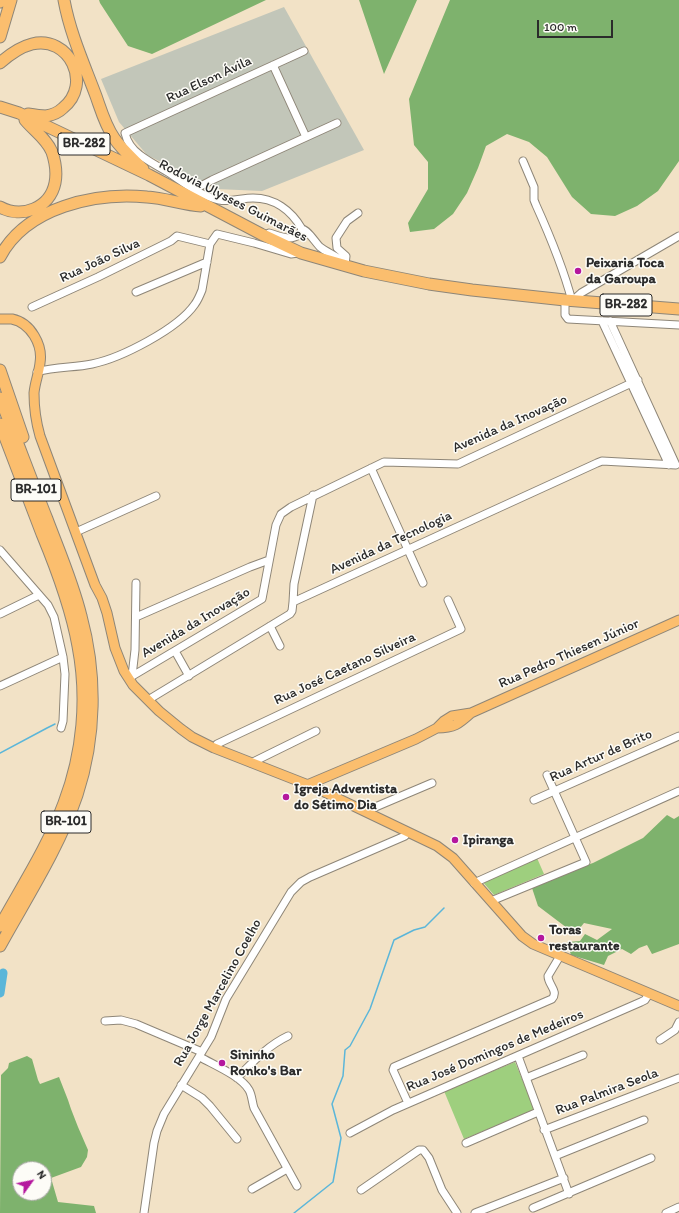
<!DOCTYPE html>
<meta charset="utf-8">
<style>
body{margin:0}
#map{position:relative;width:679px;height:1213px;overflow:hidden;background:#f2e2c6;font-family:Itim,sans-serif}
canvas{display:block}
.north{position:absolute;left:12px;top:1161px;width:40px;height:40px;box-sizing:border-box;background:#fdfcf7;border:1px solid #a9a8a5;border-radius:50%;rotate:57deg;font-size:11px;font-weight:700;line-height:16px;text-align:center;color:#2b2b2b}
.north::after{content:'';display:block;margin:auto;width:14px;height:18px;background:#b5179e;clip-path:polygon(50% 0,100% 100%,50% 72%,0 100%)}
.scale{position:absolute;left:537px;top:20px;width:76px;height:18px;box-sizing:border-box;border:2px solid #2b2b2b;border-top:0;padding-left:5px;font-size:12px;line-height:14px;white-space:nowrap;color:#2b2b2b;-webkit-text-stroke:3px #fdfcf7;paint-order:stroke}
</style>
<div id="map">
<canvas width="679" height="1213"></canvas>
<div class="north">N</div>
<div class="scale">100 m</div>
</div>
<script>
const ctx = document.querySelector('canvas').getContext('2d');
ctx.lineJoin = 'round';
function fill(path, color) { ctx.fillStyle = color; ctx.fill(path, 'evenodd'); }
function stroke(path, color, width, dash) { ctx.strokeStyle = color; ctx.lineWidth = width; ctx.lineCap = dash ? 'butt' : 'round'; ctx.setLineDash(dash || []); ctx.stroke(path); }
function write(font, color, halo, rows, align = 'center') {
  ctx.font = font + ' Itim,sans-serif'; ctx.lineWidth = 3; ctx.setLineDash([]); ctx.textBaseline = 'middle'; ctx.strokeStyle = halo; ctx.fillStyle = color; for (const [text, x, y, turn = 0] of rows) {
    ctx.save(); ctx.translate(x, y); ctx.rotate((+turn || 0) * Math.PI / 180); ctx.textAlign = isNaN(turn) ? turn : align; if (halo) ctx.strokeText(text, 0, 0); ctx.fillText(text, 0, 0); ctx.restore();
  }
}
fill(new Path2D(`
 M284,7L364,150L262,191L216,189L147,155L119,122L101,79Z`), '#c2c6b9');
fill(new Path2D(`
 M537,858L544,874L494,895L482,881Z
 M515,1062L535,1110L464,1139L444,1091Z`), '#9ecf7e');
fill(new Path2D(`
 M99,0H266L152,54L128,46L100,3Z
 M359,0H417L384,74Z
 M450,0H679V161L658,191L637,206L615,216L591,214L572,197L547,157L529,142L507,134L486,146L478,168L467,193L453,214L434,229L410,232L408,223L428,189V162L414,145L409,99Z
 M667,815L674,819L679,816V944L652,954L647,945L639,948L631,954L622,949L608,956L604,965L571,955L567,942L580,941L585,934L597,940L612,929L584,923L575,934L538,906L532,888L575,869L593,863L643,838Z
 M27,1056L32,1059L38,1080L40,1084L59,1077L68,1100L71,1109L78,1127L88,1150L87,1157L81,1167L51,1178L58,1202L94,1206L96,1213H0L1,1075L8,1068L9,1063ZM20,1169H44V1193H20Z`), '#7eb26d');
stroke(new Path2D(`
 M0,753L47,728L55,724
 M294,1213L333,1182L341,1138L332,1104L343,1076L345,1050L350,1046L370,1009L394,940L414,930L425,927L444,908`), '#5bb6d9', 1.5);
stroke(new Path2D(`
 M0,993L3,973`), '#5bb6d9', 9);
const minor = new Path2D(`
 M304,51L125,133C127,142 133,150 140,155C148,161 157,166 166,171C182,181 200,196 219,200C231,202 242,198 253,198C274,198 291,210 302,229C308,230 315,242 320,247C326,252 341,258 344,263
 M273,65L306,137
 M523,161L534,187V200L536,205C550,236 563,267 572,301
 M195,189L212,180L337,123
 M269,233C280,236 290,242 300,234L302,229
 M345,265L346,256L337,248L336,238L347,221L358,213
 M136,292L207,262
 M565,300V315L568,319L679,325
 M572,301L581,293L679,236
 M32,307L98,277L171,241L177,236L210,244
 M602,321L669,465
 M37,372C55,366 74,368 92,364C121,358 178,329 195,304C198,300 200,295 202,290L210,244L217,234L254,243L291,254L298,253
 M371,468L423,583
 M76,532L156,496
 M0,550L48,605L54,617L63,657L65,674L63,721L61,728
 M293,602L294,584L313,495
 M0,614L39,595
 M136,617L250,567L269,560
 M270,626L280,646
 M175,651L189,676
 M132,676L135,650L136,583
 M129,678L262,599L276,525L281,514L291,507L384,462L458,464L638,380
 M0,686L63,657
 M148,700L290,614L292,611L293,602L597,463L602,461L676,465L610,321
 M214,748L217,744L461,629L448,600
 M251,763L316,731
 M534,800L679,736
 M368,813L373,808L432,783
 M474,883L679,791
 M491,901L586,862L547,775
 M105,1021L121,1020L136,1024L202,1052
 M660,1040L675,1030L679,1022
 M518,1056L569,1194
 M200,1057C214,1065 241,1076 249,1090C252,1095 252,1102 254,1108L297,1186
 M237,1078C253,1062 267,1046 288,1036
 M526,1078L583,1055
 M181,1085L202,1098L210,1106L237,1139
 M408,1103L393,1070L394,1067L552,999C559,991 548,985 548,976L560,956
 M544,1130L679,1078
 M350,1133L393,1110L641,1002L645,1000L649,994
 M466,1143L538,1112
 M555,1156L644,1120
 M252,1189L287,1169
 M361,1190L419,1150H423L429,1158L442,1190L457,1213
 M533,1208L651,1158
 M144,1213L154,1143L157,1131L164,1114L211,1037L226,999L291,892L301,882L310,877L405,836L408,832
 M475,1213L564,1178
 M666,1213L679,1207`);
const major = new Path2D(`
 M0,319C4,319 8,319 12,319C31,323 43,345 40,363C39,373 35,382 34,393C34,408 36,422 40,436L95,585L102,598L107,613L115,648L124,671L133,685L159,711L181,729L192,737L214,748L316,788L437,846L453,858L522,936L533,944L679,1006
 M437,728C454,728 459,724 471,713L679,620
 M307,785L416,739L437,728L444,721L452,716L471,713`);
const highway = new Path2D(`
 M64,0C70,33 84,64 96,96C101,110 105,125 114,138C122,150 133,159 143,169
 M0,2L1,0
 M0,37L11,0
 M0,63C9,55 20,47 32,44C69,35 93,84 63,108C59,112 52,115 46,116C40,116 34,115 28,114
 M0,107L19,113L149,175L261,234L301,253L364,271L429,284L472,290L565,300L679,309
 M0,207C22,219 50,208 55,183C57,173 55,161 52,152C46,138 34,131 25,120
 M0,257C26,207 96,192 147,197C165,198 184,205 201,206
 M0,370L23,437
 M0,398C16,438 31,479 47,519C59,551 73,583 81,616C97,675 96,737 77,795C59,848 27,897 0,946
 M0,424C14,460 28,497 42,534C57,570 71,607 78,646C88,698 83,753 64,803C48,846 22,886 0,926`);
stroke(minor, '#8e8678', 9);
stroke(major, '#8e8678', 11);
stroke(highway, '#8e8678', 13);
stroke(minor, '#fff', 7);
stroke(major, '#fbbe6e', 9);
stroke(highway, '#fbbe6e', 11);
for (const [x, y, r, color] of [
 [578,271,4,"#b5179e"],
 [286,797,4,"#b5179e"],
 [455,840,4,"#b5179e"],
 [541,938,4,"#b5179e"],
 [222,1063,4,"#b5179e"]
]) { const dot = new Path2D(); dot.arc(x, y, r, 0, 2 * Math.PI); ctx.fillStyle = color; ctx.fill(dot); stroke(dot, '#fdfcf7', 1.5); }
for (const [x, y, w] of [
 [84,144,52],
 [626,305,52],
 [36,490,50],
 [66,822,50]
]) { const box = new Path2D(); box.roundRect(x - w / 2, y - 11, w, 22, 3); ctx.fillStyle = '#fdfcf7'; ctx.fill(box); stroke(box, '#2b2b2b', 1); }
write('bold 13px', '#2b2b2b', null, [
 ["BR-282",84,144],
 ["BR-282",626,305],
 ["BR-101",36,490],
 ["BR-101",66,822]
]);
write('14px', '#2b2b2b', '#fdfcf7', [
 ["Rua Elson Ávila",209,80,-25],
 ["Rodovia Ulysses Guimarães",233,201,27],
 ["Rua João Silva",100,261,-25],
 ["Avenida da Inovação",510,424,-24],
 ["Avenida da Tecnologia",391,543,-25],
 ["Avenida da Inovação",196,623,-31],
 ["Rua Pedro Thiesen Júnior",569,654,-24],
 ["Rua José Caetano Silveira",345,669,-25],
 ["Rua Artur de Brito",601,756,-24],
 ["Rua Jorge Marcelino Coelho",218,993,-61],
 ["Rua José Domingos de Medeiros",495,1051,-23],
 ["Rua Palmira Seola",607,1092,-21]
]);
write('bold 14px', '#2b2b2b', '#fdfcf7', [
 ["Peixaria Toca",586,263],
 ["da Garoupa",586,279],
 ["Igreja Adventista",294,789],
 ["do Sétimo Dia",294,805],
 ["Ipiranga",463,840],
 ["Toras",549,930],
 ["restaurante",549,946],
 ["Sininho",230,1055],
 ["Ronko's Bar",230,1071]
], 'left');
</script>
